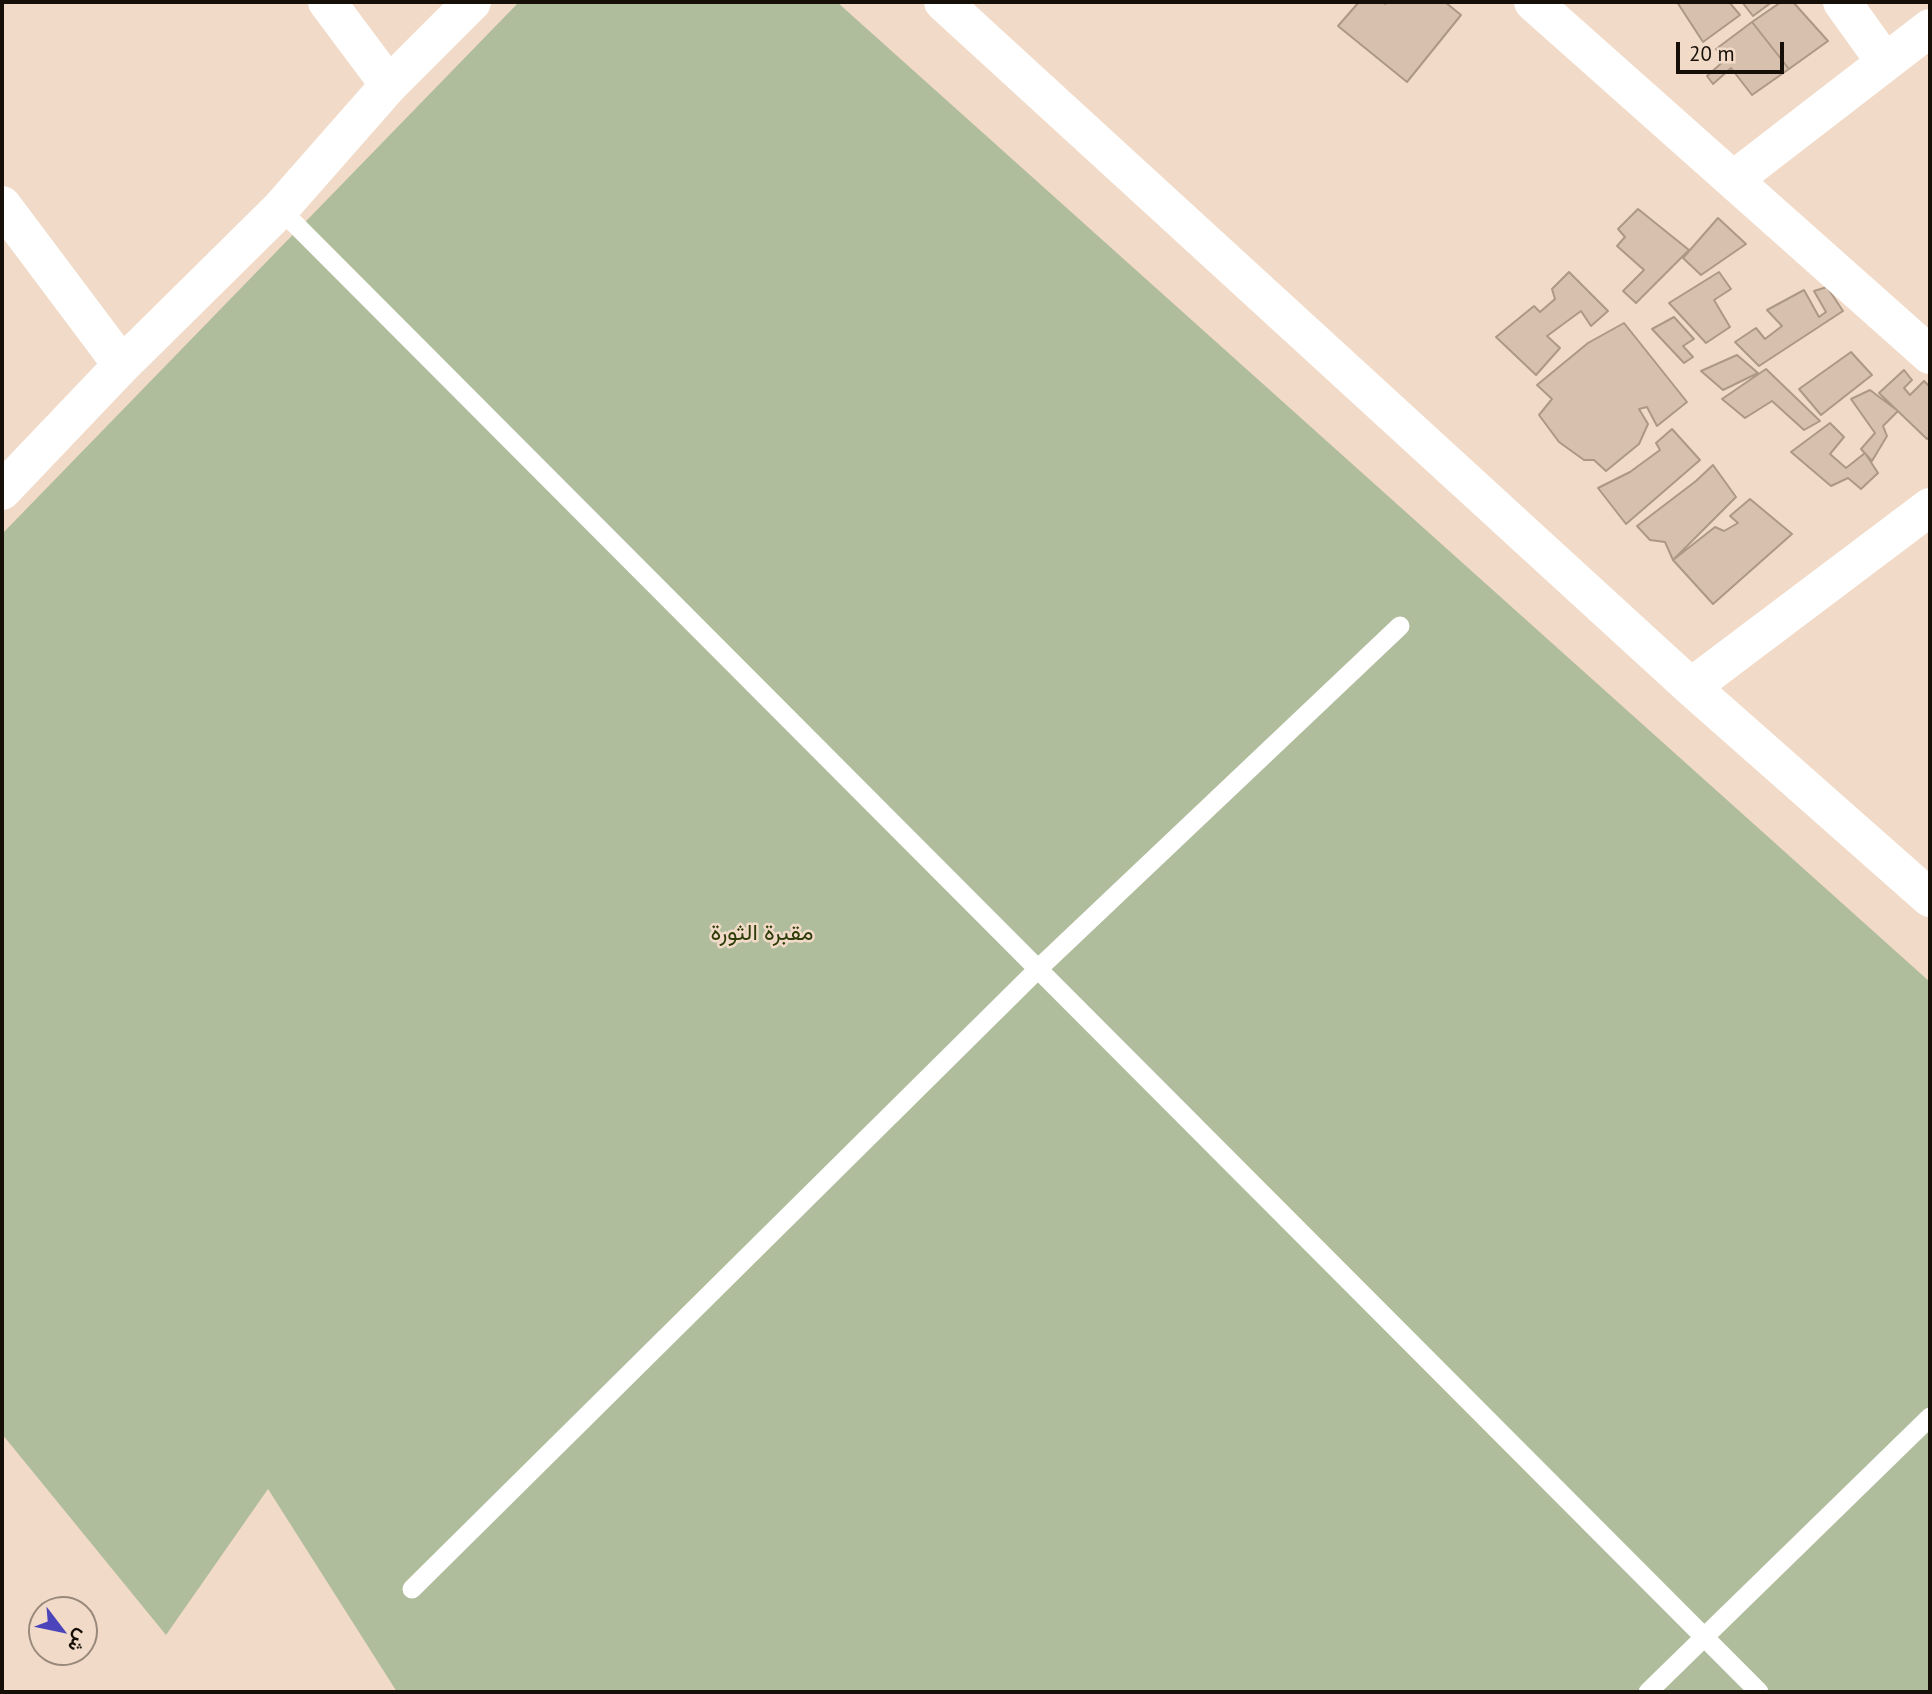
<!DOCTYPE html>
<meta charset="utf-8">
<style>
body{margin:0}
#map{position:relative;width:1932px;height:1694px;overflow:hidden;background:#f1dac7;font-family:"PT Sans",Vazirmatn,sans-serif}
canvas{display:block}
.frame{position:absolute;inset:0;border:4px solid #160f08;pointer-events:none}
.north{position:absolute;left:28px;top:1596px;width:70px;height:70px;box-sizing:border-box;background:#f1dac7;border:2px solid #99897b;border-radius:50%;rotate:122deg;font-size:19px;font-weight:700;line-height:28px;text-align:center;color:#160f08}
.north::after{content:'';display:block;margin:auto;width:24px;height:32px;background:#4b44ba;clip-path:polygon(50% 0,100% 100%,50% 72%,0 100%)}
.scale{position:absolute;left:1676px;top:42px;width:108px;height:32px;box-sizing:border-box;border:4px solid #160f08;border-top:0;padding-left:9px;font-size:21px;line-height:24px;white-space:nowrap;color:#160f08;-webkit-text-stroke:5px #f1dac7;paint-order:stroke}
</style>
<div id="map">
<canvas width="1932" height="1694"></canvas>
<div class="frame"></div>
<div class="north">ش</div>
<div class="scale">20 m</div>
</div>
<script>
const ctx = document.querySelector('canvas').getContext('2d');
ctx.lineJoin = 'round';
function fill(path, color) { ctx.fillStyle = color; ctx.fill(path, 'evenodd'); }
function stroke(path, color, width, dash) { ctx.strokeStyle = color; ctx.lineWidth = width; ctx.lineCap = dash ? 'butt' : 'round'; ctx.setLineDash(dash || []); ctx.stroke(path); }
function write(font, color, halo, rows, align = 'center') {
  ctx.font = font + ' "PT Sans",Vazirmatn,sans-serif'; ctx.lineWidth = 5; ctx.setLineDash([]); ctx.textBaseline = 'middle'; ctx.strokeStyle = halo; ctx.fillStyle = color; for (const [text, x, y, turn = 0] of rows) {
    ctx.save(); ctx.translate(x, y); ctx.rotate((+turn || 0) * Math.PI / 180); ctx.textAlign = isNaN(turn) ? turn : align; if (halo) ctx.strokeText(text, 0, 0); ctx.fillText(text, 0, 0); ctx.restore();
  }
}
fill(new Path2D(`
 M519,2H837L1930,982V1692H397L268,1489L166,1635L2,1434V534Z`), '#b0bd9c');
const building = new Path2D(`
 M1359,2H1383L1385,4L1387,2H1445L1461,15L1407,82L1338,26Z
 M1677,2H1729L1740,15L1703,42Z
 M1742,2H1772L1753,16Z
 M1781,2H1793L1828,41L1789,69L1752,22Z
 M1752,22L1789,69L1752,95L1731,68L1713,84L1707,76L1726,59L1716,49Z
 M1638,209L1689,250L1636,303L1623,291L1644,270L1617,246L1625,237L1618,229Z
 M1718,218L1746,244L1701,275L1683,258Z
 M1569,272L1608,311L1591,326L1581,311L1547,336L1560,348L1536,375L1496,337L1534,306L1540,312L1555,299L1552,289Z
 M1719,272L1731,289L1714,300L1730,327L1706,343L1669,303Z
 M1827,287L1843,311L1759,366L1735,342L1756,328L1765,339L1782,326L1767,310L1804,290L1819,317L1826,312L1814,291Z
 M1674,317L1694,339L1683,346L1693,357L1684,363L1652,329Z
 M1624,323L1687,402L1657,426L1647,407L1639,409L1648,424L1639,444L1606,471L1594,460H1584L1559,442L1539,415L1552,399L1537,385L1588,343Z
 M1851,352L1872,375L1821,415L1799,389Z
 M1737,355L1758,373L1723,390L1701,371Z
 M1766,369L1820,421L1804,430L1772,401L1745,418L1722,399Z
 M1904,370L1912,380L1904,388L1910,395L1924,381L1930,387V436L1927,439L1879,393Z
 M1870,390L1898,411L1883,426L1887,436L1872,461L1861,449L1875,433L1851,399Z
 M1830,423L1844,437L1830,454L1846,468L1865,453L1878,473L1861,489L1848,478L1831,486L1791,452Z
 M1672,429L1700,460L1626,524L1598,488L1630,472L1660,450L1656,443Z
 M1713,465L1736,497L1673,560L1665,542L1650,540L1637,526L1696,481Z
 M1750,499L1792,534L1713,604L1673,560L1715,527L1724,531L1738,523L1730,516Z`);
fill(building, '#d7c1ae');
stroke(building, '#ad9886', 2);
stroke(new Path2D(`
 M280,209L1759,1692
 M412,1589L1038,969L1400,626
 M1648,1692L1930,1417`), '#fff', 19);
stroke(new Path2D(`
 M327,2L389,85
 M1533,2L1930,355
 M1842,2L1885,62
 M1733,180L1930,28
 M2,205L122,365
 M2,491L122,365L280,209L389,85L472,2`), '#fff', 38);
stroke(new Path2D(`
 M943,2L1691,687L1930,898
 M1691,687L1930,507`), '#fff', 38);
write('23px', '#2e3d08', '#f1dac7', [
 ["مقبرة الثورة",762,933]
]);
</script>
